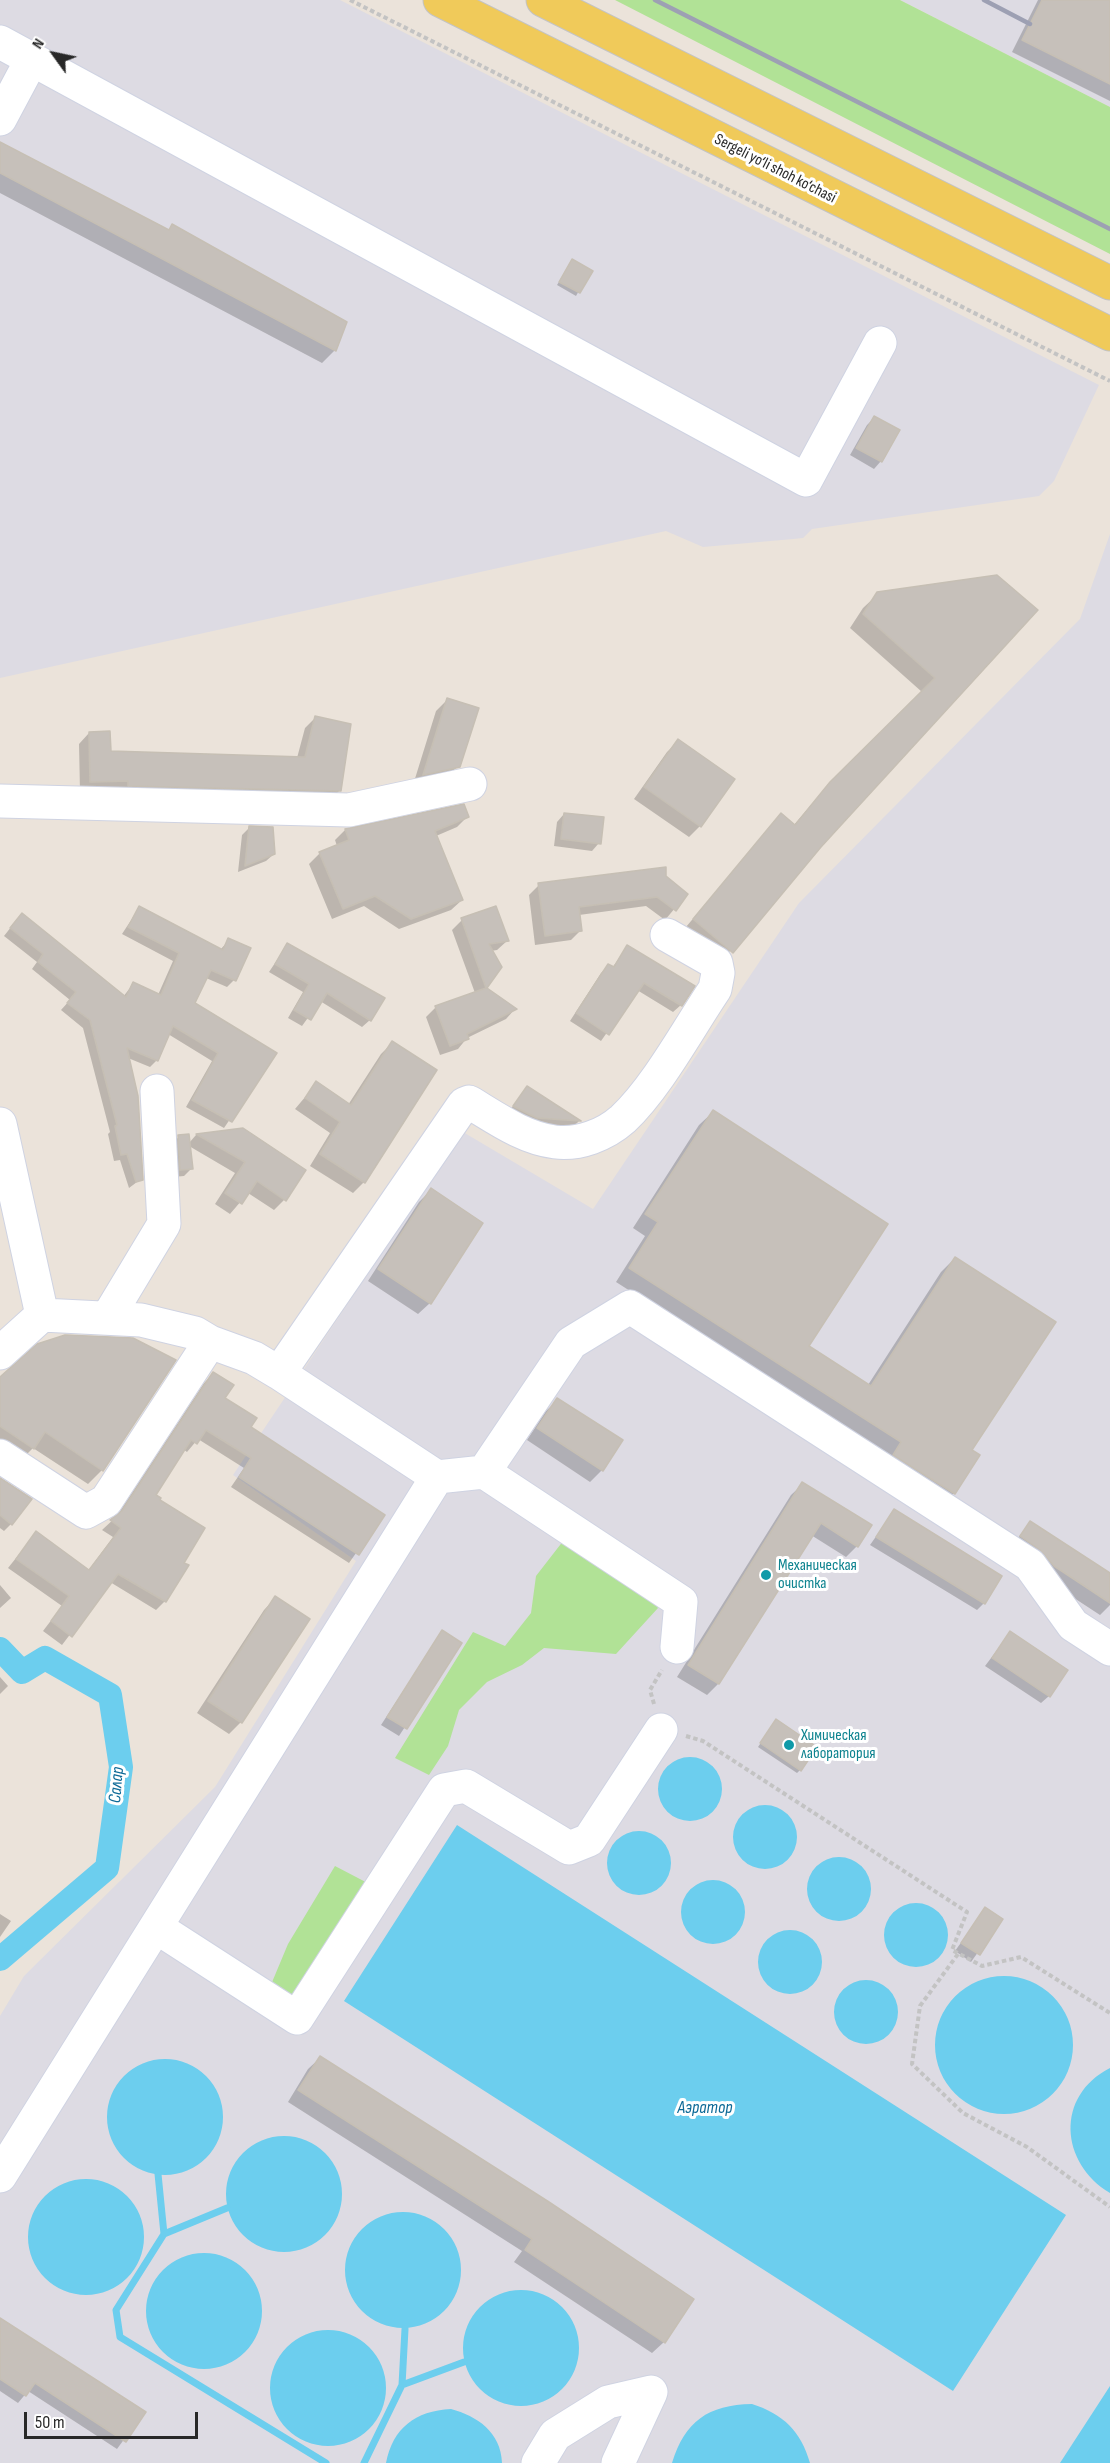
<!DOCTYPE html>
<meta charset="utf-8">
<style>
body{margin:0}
#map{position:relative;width:1110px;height:2463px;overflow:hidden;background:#ebe3da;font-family:"Sofia Sans Condensed",sans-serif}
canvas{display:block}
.north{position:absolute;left:24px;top:24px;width:60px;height:60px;-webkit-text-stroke:4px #fff;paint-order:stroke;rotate:303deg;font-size:16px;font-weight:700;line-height:24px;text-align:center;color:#282828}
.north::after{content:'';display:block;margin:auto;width:21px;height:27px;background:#282828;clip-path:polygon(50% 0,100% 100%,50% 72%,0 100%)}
.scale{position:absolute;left:24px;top:2412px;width:174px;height:27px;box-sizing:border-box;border:3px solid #282828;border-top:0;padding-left:8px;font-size:18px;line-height:21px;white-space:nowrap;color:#282828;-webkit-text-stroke:4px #fff;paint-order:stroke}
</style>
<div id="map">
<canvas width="1110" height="2463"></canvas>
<div class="north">N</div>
<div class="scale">50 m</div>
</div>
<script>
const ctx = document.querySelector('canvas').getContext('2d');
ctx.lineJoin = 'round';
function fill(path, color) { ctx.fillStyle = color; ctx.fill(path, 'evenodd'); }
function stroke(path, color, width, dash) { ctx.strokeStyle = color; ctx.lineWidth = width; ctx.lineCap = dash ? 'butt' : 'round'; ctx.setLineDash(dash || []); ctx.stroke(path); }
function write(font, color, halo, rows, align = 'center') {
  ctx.font = font + ' "Sofia Sans Condensed",sans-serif'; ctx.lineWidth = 6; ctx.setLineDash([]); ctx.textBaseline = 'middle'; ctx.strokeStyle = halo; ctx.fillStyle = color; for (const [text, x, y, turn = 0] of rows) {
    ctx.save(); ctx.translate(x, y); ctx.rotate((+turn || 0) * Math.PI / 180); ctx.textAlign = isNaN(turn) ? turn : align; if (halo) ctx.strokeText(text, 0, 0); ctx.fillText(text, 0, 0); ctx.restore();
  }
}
fill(new Path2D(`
 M0,0H340L1099,385L1054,481L1039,496L812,529L803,538L793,539L703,547L666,531L0,678Z
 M900,0H1110V107Z
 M1110,534V2463H0V2016L24,1976L215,1787L356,1561L233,1475L463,1132L593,1209L799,903L1080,619Z`), '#dddbe3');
fill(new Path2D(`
 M615,0H900L1110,107V254Z
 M567,1536L649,1590L658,1608L616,1654L544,1648L522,1665L487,1682L459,1710L448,1746L429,1775L395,1758L473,1632L505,1646L531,1613L536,1576Z
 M335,1866L379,1889L295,2003L270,1987L288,1944Z`), '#b1e296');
fill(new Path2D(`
 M658 1789a32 32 0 1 1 64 0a32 32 0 1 1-64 0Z
 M733 1837a32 32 0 1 1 64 0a32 32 0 1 1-64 0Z
 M457,1825L1066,2215L953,2391L344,2001Z
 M607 1863a32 32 0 1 1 64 0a32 32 0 1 1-64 0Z
 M807 1889a32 32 0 1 1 64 0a32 32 0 1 1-64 0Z
 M681 1912a32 32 0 1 1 64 0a32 32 0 1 1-64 0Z
 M884 1935a32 32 0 1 1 64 0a32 32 0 1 1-64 0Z
 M758 1962a32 32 0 1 1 64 0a32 32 0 1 1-64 0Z
 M935 2045a69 69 0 1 1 138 0a69 69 0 1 1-138 0Z
 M834 2012a32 32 0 1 1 64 0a32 32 0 1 1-64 0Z
 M107 2117a58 58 0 1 1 116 0a58 58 0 1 1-116 0Z
 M1110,2068V2193C1060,2163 1055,2096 1110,2068Z
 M226 2194a58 58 0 1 1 116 0a58 58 0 1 1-116 0Z
 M28 2237a58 58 0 1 1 116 0a58 58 0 1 1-116 0Z
 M345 2270a58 58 0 1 1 116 0a58 58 0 1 1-116 0Z
 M146 2311a58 58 0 1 1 116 0a58 58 0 1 1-116 0Z
 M463 2348a58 58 0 1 1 116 0a58 58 0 1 1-116 0Z
 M270 2388a58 58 0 1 1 116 0a58 58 0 1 1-116 0Z
 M1110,2386V2463H1060Z
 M752,2404C783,2414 801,2431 810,2463H672C685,2421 708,2405 752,2404Z
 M451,2409C477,2416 501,2432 502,2463H386C393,2428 415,2411 451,2409Z`), '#6cceee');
fill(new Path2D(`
 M1038,0H1110V101L1012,52Z
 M0,144L168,231L172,226L335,350L322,363L0,193Z
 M572,261L590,271L576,296L557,285Z
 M874,418L881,461L874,469L850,455L867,425Z
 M878,594L1036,610L820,846L718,965L680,934L781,815L793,826L817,798L922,692L850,628L863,608Z
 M447,700L458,766L446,778L413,785L436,711Z
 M315,718L340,790L329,801L80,792L79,744L89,733L109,752L297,758L305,728Z
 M678,741L700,826L689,837L634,799L667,752Z
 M564,814L599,843L592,851L554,846L557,822Z
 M468,816L457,827L436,836L462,900L451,910L399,929L364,906L332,919L309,864L320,853L337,846L335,840L345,830Z
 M249,828L274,854L266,861L238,872L242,835Z
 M664,876L686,895L665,920L646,906L579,915L581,930L571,940L535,945L529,895L539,885Z
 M139,908L220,950L229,940L234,980L227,987L206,978L193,1004L275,1053L224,1128L186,1107L212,1061L168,1034L157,1060L150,1067L128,1058L141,1179L129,1188L120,1160L114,1161L108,1134L110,1132L83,1028L61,1010L70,1000L32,969L37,962L4,936L15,922L123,997L133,984L158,995L173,961L122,934Z
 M462,920L507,941L497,950L491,951L500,967L485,988L515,1009L506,1019L467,1038L458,1049L440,1055L426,1017L436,1007L475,993L452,930Z
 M287,945L370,1020L362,1027L320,1001L302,1026L288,1018L303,992L269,972Z
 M627,947L681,1005L673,1012L637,990L601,1041L570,1021L601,973L608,966L612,968Z
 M392,1043L364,1182L353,1193L310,1166L330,1133L295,1109L317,1083L348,1105L381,1054Z
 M527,1087L579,1121L572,1128L529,1125L507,1114Z
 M713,1112L807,1346L868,1385L941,1272L955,1258L970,1451L978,1456L954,1493L940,1507L889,1456L616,1282L645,1236L633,1228L699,1125Z
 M243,1130L284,1200L274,1210L248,1193L230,1214L215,1204L235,1173L189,1146L191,1169L184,1176L173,1177L171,1144L179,1137L189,1143L196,1135Z
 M431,1190L430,1303L418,1314L368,1281L419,1202Z
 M213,1374L223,1398L249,1428L383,1515L349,1563L231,1487L244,1468L198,1439L187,1452L183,1449L154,1495L182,1563L165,1601L156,1610L110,1582L62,1645L43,1631L62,1606L8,1568L36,1533L88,1571L113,1537L102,1530L116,1517L204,1383Z
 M0,1378L102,1470L88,1484L33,1448L19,1462L0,1450Z
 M558,1400L621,1441L602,1470L590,1482L527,1440L546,1411Z
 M0,1480L11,1524L4,1531L0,1528Z
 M803,1484L857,1546L846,1557L811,1535L718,1684L707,1695L677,1677L791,1495Z
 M894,1511L984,1603L977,1610L870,1545Z
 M1030,1523L1110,1575V1605L1100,1615L1042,1577L1010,1548Z
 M0,1585L11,1598L0,1608Z
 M275,1598L307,1619L241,1722L229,1734L197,1713L264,1610Z
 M442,1632L460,1643L399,1736L381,1725Z
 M1010,1633L1049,1696L1041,1703L985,1666Z
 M0,1677L8,1686L0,1694Z
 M773,1725L800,1770L797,1773L758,1747Z
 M985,1909L1001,1920L971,1962L955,1951Z
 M0,1914L11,1921L0,1937Z
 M320,2058L664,2342L652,2353L514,2262L522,2251L288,2102L308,2069Z
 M0,2320L144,2412L117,2449L28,2391L18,2403L0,2391Z`), '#0003');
stroke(new Path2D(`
 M158,2174L164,2234L116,2310L120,2337L326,2463
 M164,2234L227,2208
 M402,2385L464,2362
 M364,2463L402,2385L405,2329`), '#6cceee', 7);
stroke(new Path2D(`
 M0,1649L22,1672L45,1658L110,1695L121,1767L107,1868L0,1959`), '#6cceee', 24);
const building = new Path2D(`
 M1042,0H1110V84L1022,40Z
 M0,142L169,230L172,224L347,322L336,351L0,173Z
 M572,259L593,271L580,293L559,282Z
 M874,416L900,430L882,462L856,448Z
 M997,575L1038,610L821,847L733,953L693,919L781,813L795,825L830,782L935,678L863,614L877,592Z
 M447,698L479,708L460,767L423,775Z
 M315,716L351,724L341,791L128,786V781L90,782L89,732L110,731L111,751L305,757Z
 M678,739L735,779L701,827L644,787Z
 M464,804L469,817L435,831L463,900L411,919L375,896L343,909L319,852L349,840L345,829Z
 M564,813L604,817L601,844L561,839Z
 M249,826L273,827L275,854L245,866Z
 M666,867V876L688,894L676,911L657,897L579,907L582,931L545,936L538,883Z
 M139,906L223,950L228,938L251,948L236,981L211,970L195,1003L277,1053L232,1122L192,1100L218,1053L173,1026L158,1061L127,1048L138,1096L143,1180L136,1182L127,1154L121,1155L115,1126L117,1125L90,1020L67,1003L76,992L38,962L43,954L10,928L22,913L126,997L133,982L161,995L179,953L128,927Z
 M496,906L509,941L489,944L502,967L487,988L517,1009L467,1034L469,1039L450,1046L435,1006L486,988L461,918Z
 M287,943L385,998L371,1021L327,993L311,1020L294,1010L309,984L275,964Z
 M627,945L695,986L682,1006L644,983L609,1035L576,1013L608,964L614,967Z
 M392,1041L437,1070L365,1183L320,1154L340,1122L305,1098L316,1081L351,1105Z
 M527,1086L581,1121L537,1118L513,1106Z
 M713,1110L888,1224L809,1346L871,1386L955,1257L1056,1322L972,1450L980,1455L955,1494L893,1455L901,1442L629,1268L658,1222L645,1214Z
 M243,1128L306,1170L286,1201L257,1181L242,1204L225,1193L245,1162L196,1134Z
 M189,1134L193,1169L180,1170L178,1135Z
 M431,1188L483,1223L431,1304L378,1269Z
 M65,1335L133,1338L176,1360L103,1471L45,1432L34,1449L0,1426V1377L37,1344Z
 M213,1372L234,1385L225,1398L257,1418L251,1427L385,1515L359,1555L239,1477L251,1458L206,1430L197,1444L191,1440L156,1495L161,1498L160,1500L205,1528L184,1563L189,1565L166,1602L118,1574L72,1637L51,1621L69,1596L16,1559L36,1531L89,1570L121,1528L110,1520L122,1511Z
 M557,1398L623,1440L603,1471L537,1428Z
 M0,1478L32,1499L12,1525L0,1515Z
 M802,1482L872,1525L858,1547L821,1523L719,1684L688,1665Z
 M894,1509L1002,1576L985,1604L876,1537Z
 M1030,1521L1110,1573V1603L1054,1566L1040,1550L1020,1536Z
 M275,1596L310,1619L242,1723L208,1701Z
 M442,1630L462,1643L407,1729L387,1717Z
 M1010,1631L1068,1670L1050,1697L992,1658Z
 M776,1719L817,1747L801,1771L760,1743Z
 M985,1907L1003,1919L980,1955L961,1943Z
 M320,2056L549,2202L694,2299L665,2343L525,2250L532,2239L298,2090Z
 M0,2318L146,2412L126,2442L35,2383L26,2396L0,2379Z`);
fill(building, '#c6c0ba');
stroke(building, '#c6bfb4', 1.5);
const minor = new Path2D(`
 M0,42L806,480L880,343
 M0,119L32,59
 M0,801L349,810L470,784
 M0,1124L42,1315
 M108,1317L164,1224L157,1091
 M0,1353L42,1315L141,1320L195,1333L210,1342L254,1358L279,1373L464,1104L469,1102C496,1118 523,1138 555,1142C579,1145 605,1135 623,1119C657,1087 688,1029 715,989L718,973L716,963L667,935
 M0,1456L86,1512L106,1501L210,1342
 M484,1472L681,1602L677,1647
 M437,1477L484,1472L571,1343L630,1307L1030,1565L1073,1625L1110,1649
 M156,1927L297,2018L444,1790L466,1786L569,1848L589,1840L661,1730
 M0,2176L437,1477L279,1373
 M538,2463L555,2435L608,2402L651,2392L618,2463`);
const major = new Path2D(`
 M440,0L1110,334
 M543,0L1110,283`);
stroke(minor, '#cfd3e2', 35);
stroke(major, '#c3c3c3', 35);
stroke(new Path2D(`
 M350,0L1110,381
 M654,1704L650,1690L662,1670
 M686,1736L703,1741L967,1912L952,1950L982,1966L1021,1957L1110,2013
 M958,1954L920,2006L912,2064L963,2113L1027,2147L1110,2207`), '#c3c3c3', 4, [4.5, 3]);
stroke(minor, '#fff', 33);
stroke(major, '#f0ca5a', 33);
stroke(new Path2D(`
 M655,0L1110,229
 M984,0L1030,24`), '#9da0b3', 4.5);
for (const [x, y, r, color] of [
 [766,1575,6,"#0f9aa8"],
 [789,1745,6,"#0f9aa8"]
]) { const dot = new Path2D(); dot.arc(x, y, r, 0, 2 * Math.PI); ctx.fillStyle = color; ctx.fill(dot); stroke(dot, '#fff', 2); }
write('16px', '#282828', '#fff', [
 ["Sergeli yo‘li shoh ko‘chasi",775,169,27]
]);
write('16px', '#0d838f', '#fff', [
 ["Механическая",778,1566],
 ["очистка",778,1584],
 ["Химическая",801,1736],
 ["лаборатория",801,1754]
], 'left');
write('italic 18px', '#0d6a97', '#fff', [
 ["Салар",117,1785,-85],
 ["Аэратор",705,2108]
]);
</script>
